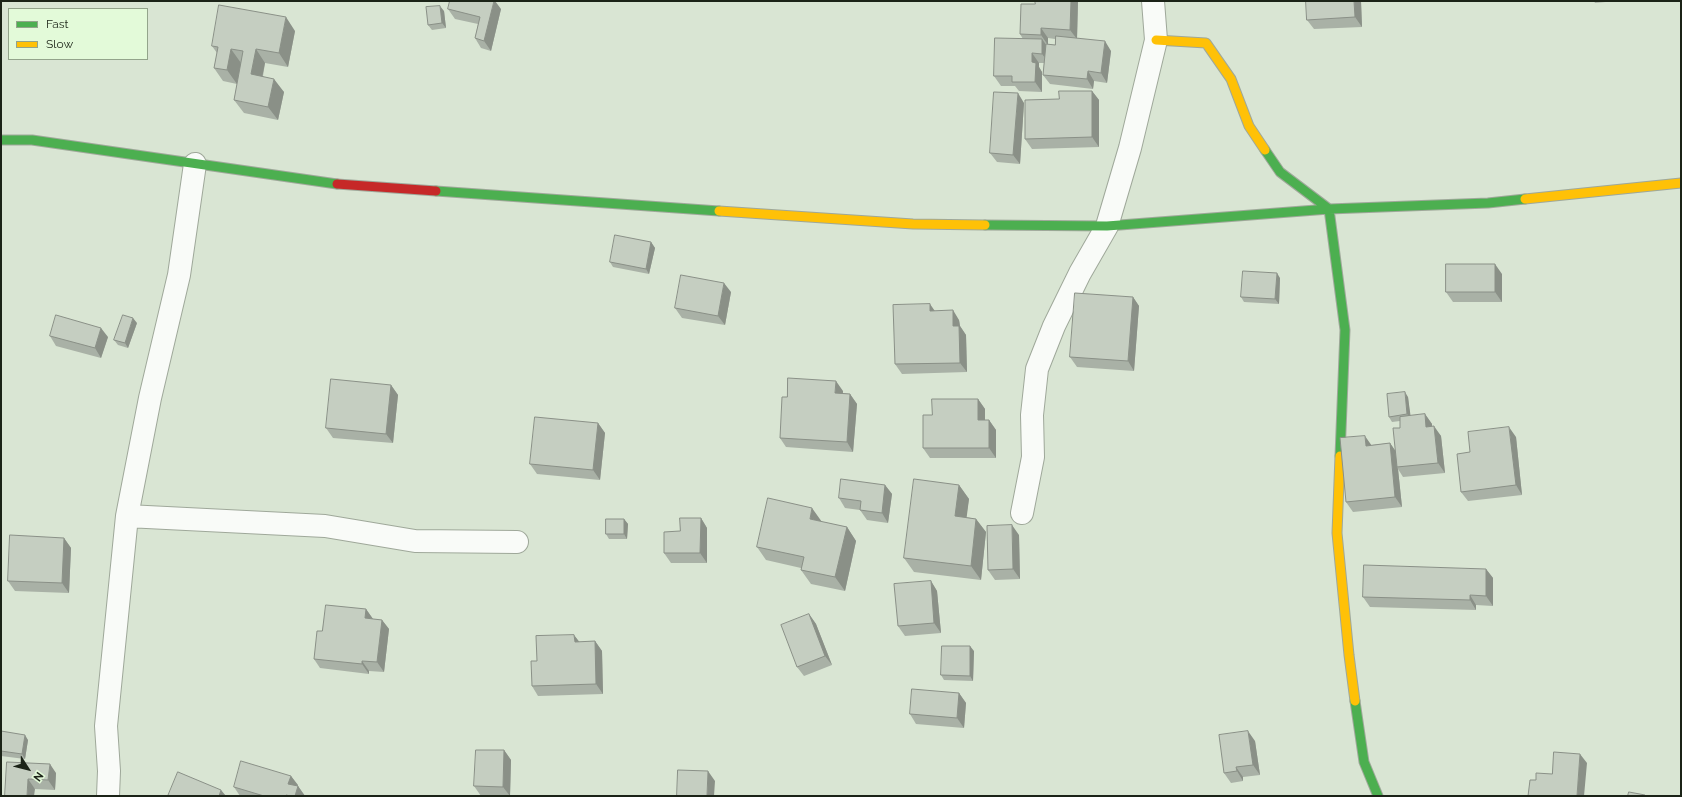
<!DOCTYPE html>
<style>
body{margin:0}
#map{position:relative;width:1682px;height:797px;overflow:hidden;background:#d9e5d3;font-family:Raleway,sans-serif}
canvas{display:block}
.frame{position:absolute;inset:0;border:2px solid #1b2317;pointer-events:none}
.legend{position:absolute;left:8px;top:8px;width:140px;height:52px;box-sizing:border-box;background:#e3fad9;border:1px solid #93a48b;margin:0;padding:5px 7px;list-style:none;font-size:12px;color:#1b2317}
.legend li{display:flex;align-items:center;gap:8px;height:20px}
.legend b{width:20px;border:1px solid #93a48b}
.north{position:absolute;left:8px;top:749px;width:40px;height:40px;-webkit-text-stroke:3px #e3fad9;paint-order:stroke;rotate:126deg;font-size:11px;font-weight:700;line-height:16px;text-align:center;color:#1b2317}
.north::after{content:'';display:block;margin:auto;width:14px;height:18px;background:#1b2317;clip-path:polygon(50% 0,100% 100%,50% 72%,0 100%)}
</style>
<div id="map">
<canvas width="1682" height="797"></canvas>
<div class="frame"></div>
<ul class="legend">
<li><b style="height:5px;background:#4caf50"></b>Fast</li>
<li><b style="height:5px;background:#ffc107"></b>Slow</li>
</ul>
<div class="north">N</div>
</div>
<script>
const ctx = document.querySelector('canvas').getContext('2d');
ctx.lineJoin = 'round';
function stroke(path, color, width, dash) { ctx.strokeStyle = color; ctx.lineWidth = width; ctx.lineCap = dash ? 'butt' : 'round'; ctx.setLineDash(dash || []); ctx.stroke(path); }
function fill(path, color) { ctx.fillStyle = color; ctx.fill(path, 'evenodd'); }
const street = new Path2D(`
 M1022,513L1033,457L1032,415L1037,369L1054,326L1080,273L1107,226L1130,148L1156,40L1153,1
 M127,516L325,526L415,541L517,542
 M108,796L109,771L106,726L127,516L150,398L179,275L195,164`);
const fast = new Path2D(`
 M1,140H32L337,184
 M1265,150L1280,172L1329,209L1345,330L1340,456
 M436,191L719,211
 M985,225L1107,226L1329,209L1488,203L1525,199
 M1355,701L1364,762L1378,796`);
const slow = new Path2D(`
 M1156,40L1206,43L1231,79L1249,126L1265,150
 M1525,199L1681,183
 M719,211L913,224L985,225
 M1340,456L1337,533L1349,655L1355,701`);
const jam = new Path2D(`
 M337,184L436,191`);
stroke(street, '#9fa89a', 24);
stroke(fast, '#9fa89a', 11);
stroke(slow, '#9fa89a', 11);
stroke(jam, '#9fa89a', 11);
stroke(street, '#f9fbf8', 22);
stroke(fast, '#4caf50', 9);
stroke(slow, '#ffc107', 9);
stroke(jam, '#c62828', 9);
fill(new Path2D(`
 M1035,1H1078L1077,38L1111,51L1107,83L1094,81L1093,89L1050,84L1043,75L1044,63H1039V67L1042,72V92L1019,91L1015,86H1001L994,76L1023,39L1020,34L1035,4ZM1048,38L1055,39V45L1048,44Z
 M1361,1L1362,27L1314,29L1307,20Z
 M1594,1H1616L1595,3Z
 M448,9H501L491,51L481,48L475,38L478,24L455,19Z
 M444,11L446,28L432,30L428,25Z
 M295,31L288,67L265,63L263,76L284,92L278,120L244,113L234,100L237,84L223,81L214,68L217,53L212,46Z
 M1092,91L1099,100V147L1032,149L1025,139L1059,99Z
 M1024,103L1020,164L997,162L990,153Z
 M651,242L655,248L649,274L613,267L610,262Z
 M1502,274V302H1453L1446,292Z
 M1280,278L1279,304L1244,302L1241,297Z
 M731,292L725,325L682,318L675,308Z
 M1133,297L1139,306L1134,371L1077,367L1070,357Z
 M935,311L959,320L960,326L966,335L967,372L902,374L895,364Z
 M137,323L128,348L118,345L114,340Z
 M50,336L108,337L101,358L56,346Z
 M391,385L398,395L393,443L333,438L326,428Z
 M843,391V393L850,394L857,404L853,452L786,447L780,438L787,397Z
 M1408,397L1410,416L1425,414L1432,424V426L1441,436L1445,473L1403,477L1398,469L1402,507L1353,512L1346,502L1372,445L1390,443L1395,451L1400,428V421L1392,422L1389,417Z
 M978,399L985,409V420H989L996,430V458H930L923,448L932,415Z
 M598,423L605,433L600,480L537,474L530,464Z
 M1516,437L1522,495L1468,501L1461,492L1470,452Z
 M885,485L892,494L888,523L867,520L860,510L845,508L839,498Z
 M959,485L969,499L966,517L976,519L986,532L981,580L914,572L904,558Z
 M701,518L707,528V563H671L664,553L680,531Z
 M624,519L628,524L627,539H609L606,534Z
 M822,522L847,527L856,541L845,591L811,584L801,570V568L766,560L757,547Z
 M1019,535L1020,579L995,580L988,570Z
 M64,538L71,548L69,593L15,591L8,581Z
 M1486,569L1493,578V606L1476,605V610L1370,607L1363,597Z
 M931,581L937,591L941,633L905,636L898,626Z
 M366,609L373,619L382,620L389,629L384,672L369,671V674L320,668L314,659L322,631Z
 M809,614L816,624L832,665L804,676L797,667Z
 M574,635L579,642L595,641L602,651L603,694L538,696L532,686L537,661Z
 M974,651L973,681L944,680L941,675Z
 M959,693L966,703L964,728L916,724L910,714Z
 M1,731L28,740L25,759L1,756Z
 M1255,741L1260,775L1243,777V781L1231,783L1224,773Z
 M504,750L511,760L510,796H481L474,786Z
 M7,762L56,773L55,790L35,789Z
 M291,776L305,796H240L234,787Z`), '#a9b1a6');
fill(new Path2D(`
 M494,1H495L501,9L491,51L484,41Z
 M1071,1H1078L1077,39L1070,30Z
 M1354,1H1361L1362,27L1355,17Z
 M440,6L444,11L446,28L442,23Z
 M286,17L295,31L288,67L279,53Z
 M1041,28L1048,38V45L1041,35Z
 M1042,39L1049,49V63L1042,54Z
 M1105,41L1111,51L1107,83L1101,73Z
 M231,49L241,63L237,84L227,70Z
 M256,49L265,63L260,88L251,74Z
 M1032,53L1039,63V67L1042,72V92L1035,82L1032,62Z
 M1088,71L1094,81L1093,89L1087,79Z
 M274,79L284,92L278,120L268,107Z
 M1092,91L1099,100V147L1092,137Z
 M1018,93L1024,103L1020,164L1013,155Z
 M651,242L655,248L649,274L646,269Z
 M1495,264L1502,274V302L1495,292Z
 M1277,273L1280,278L1279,304L1275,299Z
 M724,283L731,292L725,325L718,316Z
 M1133,297L1139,306L1134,371L1128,361Z
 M930,304L937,314L930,311Z
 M953,310L959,320L960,326L966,335L967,372L960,363L953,326Z
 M133,318L137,323L128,348L125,343Z
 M101,328L108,337L101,358L95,348Z
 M836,381L843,391L842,403L835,393Z
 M391,385L398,395L393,443L386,434Z
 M1405,392L1408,397L1411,419L1407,414Z
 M850,394L857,404L853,452L847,442Z
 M978,399L985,409V430L978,420Z
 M1425,414L1432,424V437L1426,427Z
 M989,420L996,430V458L989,448Z
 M598,423L605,433L600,480L593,470Z
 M1434,426L1441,436L1445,473L1438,463Z
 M1509,427L1516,437L1522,495L1516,485Z
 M1365,436L1372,446H1366Z
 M1390,443L1397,453V467L1398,469L1402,507L1395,497Z
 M885,485L892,494L888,523L882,513Z
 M959,485L969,499L965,530L955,516Z
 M812,508L822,522L810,519Z
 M701,518L707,528V563L700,553Z
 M624,519L628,524L627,539L624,534Z
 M976,519L986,532L981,580L971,566Z
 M1012,525L1019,535L1020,579L1013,569Z
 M847,527L856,541L845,591L835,577Z
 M64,538L71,548L69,593L62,583Z
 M1486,569L1493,578V606L1486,596Z
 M931,581L937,591L941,633L934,623Z
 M1470,595L1476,605V610L1470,600Z
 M366,609L373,619L365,618Z
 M809,614L816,624L832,665L825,656Z
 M382,620L389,629L384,672L377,662Z
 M574,635L581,644L575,642Z
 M595,641L602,651L603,694L596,684Z
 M970,646L974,651L973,681L970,676Z
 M362,661L369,671V674L362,664Z
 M959,693L966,703L964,728L957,718Z
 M1248,731L1255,741L1260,775L1253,765Z
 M25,735L28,740L25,759L22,754Z
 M504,750L511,760L510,796L503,787Z
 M1580,754L1587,763L1584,796H1577Z
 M50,764L56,773L55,790L48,780Z
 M1236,767L1243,777V781L1237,771Z
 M708,771L715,781L714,796H707Z
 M291,776L298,785L295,793L288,784Z
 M28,779L35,789L34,796H27Z
 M298,786L305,796H295Z
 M221,790L226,796H219Z`), '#8a9087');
const building = new Path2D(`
 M450,1H494L484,41L475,38L480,17L448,9Z
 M1035,1H1071L1070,30L1041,28V35L1020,34L1021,4H1035Z
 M1306,1H1354L1355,17L1307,20Z
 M219,5L286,17L279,53L256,49L251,74L274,79L268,107L234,100L243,51L231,49L227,70L214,68L218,47L212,46Z
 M440,6L442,23L428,25L426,7Z
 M1056,36L1105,41L1101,73L1088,71L1087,79L1043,75L1046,44L1055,45Z
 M995,38L1042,39V54L1032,53V62L1036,63L1035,82H1012V76H994Z
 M1059,91H1092V137L1025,139V100L1059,99Z
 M994,92L1018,93L1013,155L990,153Z
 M615,235L651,242L646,269L610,262Z
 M1446,264H1495V292H1446Z
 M1243,271L1277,273L1275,299L1241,297Z
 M681,275L724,283L718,316L675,308Z
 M1075,293L1133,297L1128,361L1070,357Z
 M930,304V311L953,310V326H959L960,363L895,364L893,305Z
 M56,315L101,328L95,348L50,336Z
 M123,315L133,318L125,343L114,340Z
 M788,378L836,381L835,393L850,394L847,442L780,438L782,397H787Z
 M331,379L391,385L386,434L326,428Z
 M1405,392L1407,414L1389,417L1387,394Z
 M932,399H978V420H989V448H923V415H932Z
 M1425,414L1426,427L1434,426L1438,463L1397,467L1393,428H1400V417Z
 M535,417L598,423L593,470L530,464Z
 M1509,427L1516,485L1461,492L1457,454L1470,452L1468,432Z
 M1365,436L1366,446L1390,443L1395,497L1346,502L1340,438Z
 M841,479L885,485L882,513L860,510L861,501L839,498Z
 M914,479L959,485L955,516L976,519L971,566L904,558Z
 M768,498L812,508L810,519L847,527L835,577L801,570L804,557L757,547Z
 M680,518H701L700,553H664V532L680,531Z
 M606,519H624V534H606Z
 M1012,525L1013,569L988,570L987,526Z
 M10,535L64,538L62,583L8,581Z
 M1364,565L1486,569V596L1470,595V600L1363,597Z
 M931,581L934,623L898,626L894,584Z
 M326,605L366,609L365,618L382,620L377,662L362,661V664L314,659L317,631H322Z
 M809,614L825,656L797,667L781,625Z
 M574,635L575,642L595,641L596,684L532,686L531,661H537L536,636Z
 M942,646H970V676L941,675Z
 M912,689L959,693L957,718L910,714Z
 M1,731L25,735L22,754L1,751Z
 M1248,731L1253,765L1236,767L1237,771L1224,773L1219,735Z
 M476,750H504L503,787L474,786Z
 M1554,752L1580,754L1577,796H1528L1530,780H1536V773L1552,774Z
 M241,761L291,776L288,784L298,786L295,796H290L286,795L285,796H264L234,787Z
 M7,762L50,764L48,780L28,779L27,796H5Z
 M678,770L708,771L707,796H677Z
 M178,772L221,790L219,796H168Z
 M1629,792L1645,795V796H1628Z`);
fill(building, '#c5cec1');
stroke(building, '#8a9087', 1);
</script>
